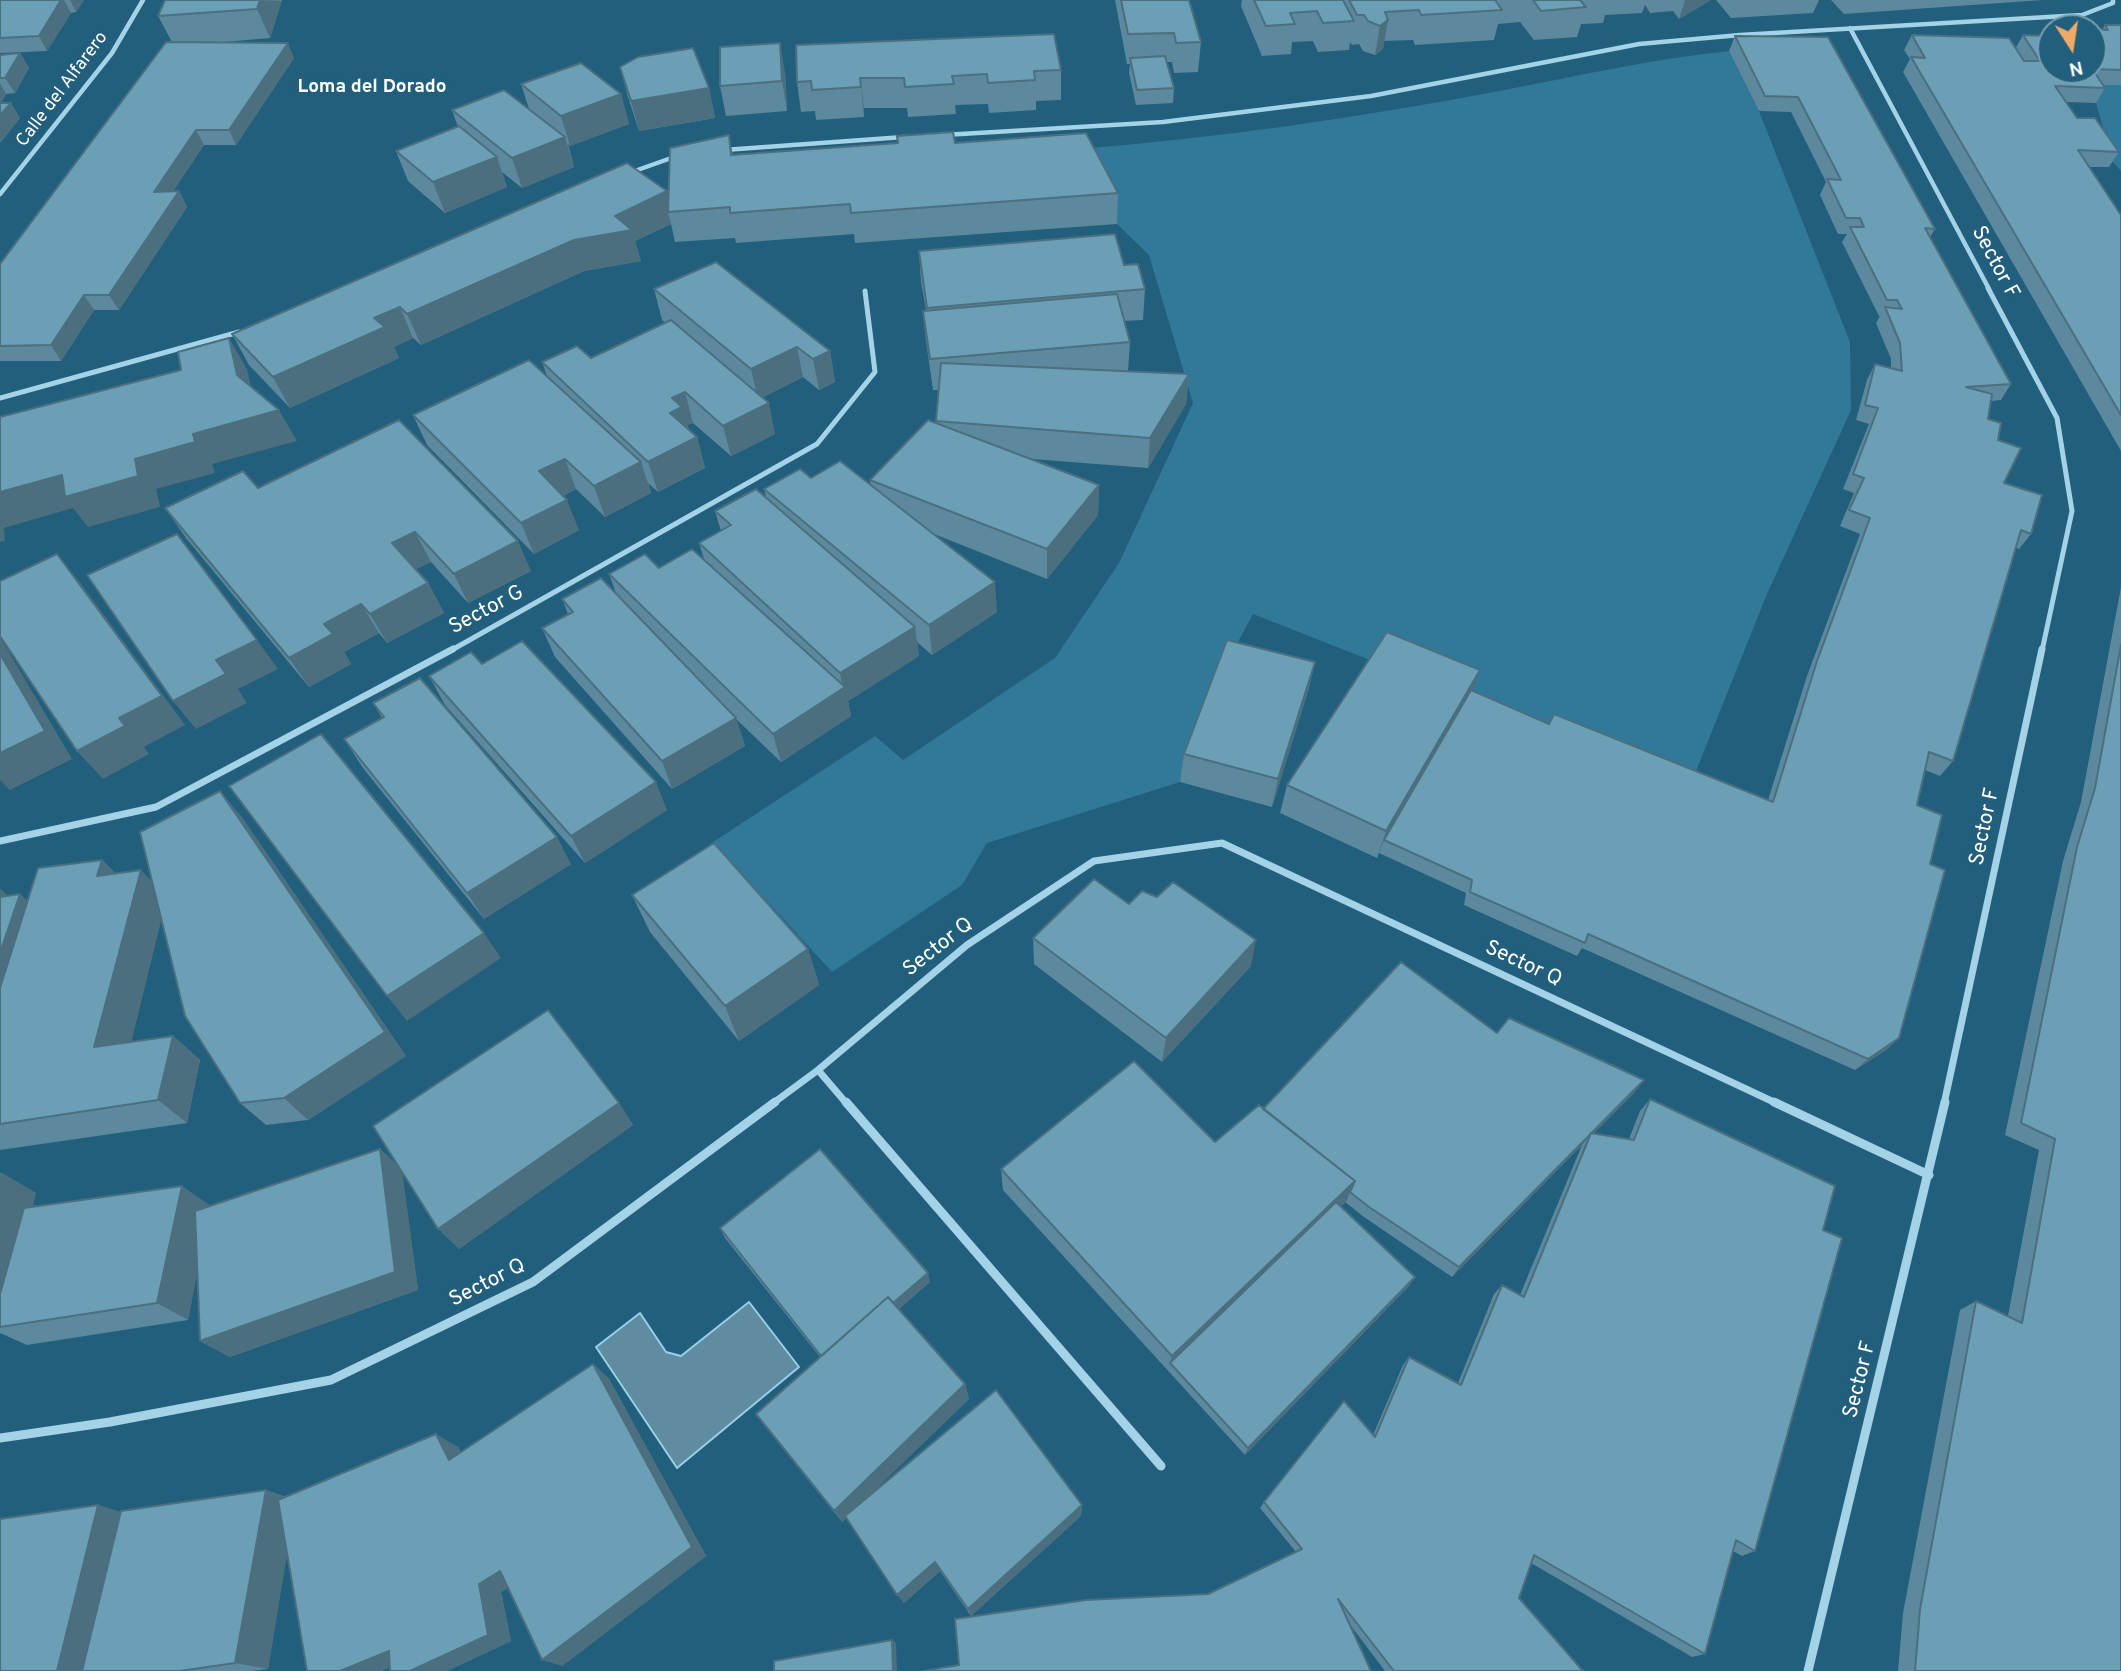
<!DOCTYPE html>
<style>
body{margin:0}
#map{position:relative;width:2121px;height:1671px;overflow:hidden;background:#215f7c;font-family:Overpass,sans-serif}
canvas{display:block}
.north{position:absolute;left:2037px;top:14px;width:70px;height:70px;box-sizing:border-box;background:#215f7c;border:2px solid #7a9fb0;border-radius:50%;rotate:168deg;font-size:19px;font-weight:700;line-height:28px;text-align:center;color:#fff}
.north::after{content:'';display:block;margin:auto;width:24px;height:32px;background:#f2a866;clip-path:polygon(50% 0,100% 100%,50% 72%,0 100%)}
</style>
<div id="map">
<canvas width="2121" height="1671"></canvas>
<div class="north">N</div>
</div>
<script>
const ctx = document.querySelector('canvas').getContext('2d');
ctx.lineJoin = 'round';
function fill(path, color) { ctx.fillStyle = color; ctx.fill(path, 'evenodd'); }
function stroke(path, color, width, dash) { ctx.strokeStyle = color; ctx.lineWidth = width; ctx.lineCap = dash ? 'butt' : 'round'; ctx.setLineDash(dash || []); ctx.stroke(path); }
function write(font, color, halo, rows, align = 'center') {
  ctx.font = font + ' Overpass,sans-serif'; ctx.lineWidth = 7; ctx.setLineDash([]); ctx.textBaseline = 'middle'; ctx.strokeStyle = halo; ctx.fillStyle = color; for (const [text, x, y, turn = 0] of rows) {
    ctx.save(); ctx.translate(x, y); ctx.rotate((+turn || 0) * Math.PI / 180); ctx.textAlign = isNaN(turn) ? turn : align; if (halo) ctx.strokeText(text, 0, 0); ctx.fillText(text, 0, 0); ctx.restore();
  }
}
fill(new Path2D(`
 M1729,51L1759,111L1850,342L1851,410L1767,594L1690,786L1253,614L1223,670L1180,782L987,843L962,885L832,972L713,842L875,736L903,760L1055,658L1119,563L1193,403L1149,255L1117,224L1078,149C1218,138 1356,118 1494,92C1573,77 1650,59 1729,51Z
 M2083,84L2121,85V171L2113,162L2096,103Z`), '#317998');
const water = new Path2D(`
 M749,1302L799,1367L677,1468L596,1347L640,1313L666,1352L681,1356Z`);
fill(water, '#5f8ca1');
stroke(water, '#98d0e7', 2);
stroke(new Path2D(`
 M1850,28L1989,289
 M944,135L1163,122L1371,96L1639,44L1740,35L2082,15L2113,3V0
 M724,150L904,137
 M629,173L677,156
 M0,194L112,53L143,0`), '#a4d2e6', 4.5);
stroke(new Path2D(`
 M1988,288L2057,418L2072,511L2042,651
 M0,398L239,332
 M450,651L817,444L875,372L865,291`), '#a4d2e6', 5);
stroke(new Path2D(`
 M0,841L156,807L453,649
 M818,1070L847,1104
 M772,1104L818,1070L967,945L1094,861L1222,843L1778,1104
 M1944,1104L2042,649`), '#a4d2e6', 7);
stroke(new Path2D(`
 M846,1102L1161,1466
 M1774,1102L1929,1175
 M0,1438L110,1422L331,1380L533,1282L775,1102
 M1808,1671L1945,1102`), '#a4d2e6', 9);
fill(new Path2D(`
 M0,0H84L76,12L71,13L47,51L0,53Z
 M165,0H282L270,38L213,43L294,58L236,145H204L173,191H179L187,207L119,310H94L61,361H0V264L172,42L158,16Z
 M1115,0H1189L1201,42L1198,72L1174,73L1172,62H1167L1174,88L1173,103L1136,105L1129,73L1130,64H1127Z
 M1242,0H1711L1679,19L1673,11L1650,13L1645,5L1642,13L1605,15L1603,23L1581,24L1577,37L1534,40L1520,22L1498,24L1494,40L1415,45L1413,40L1384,41L1383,49L1375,55L1363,51L1359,44L1352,45L1350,42L1349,50L1318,52L1313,41L1292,42L1291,54L1262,56L1241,6Z
 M1716,0H1819L1813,13L1731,18Z
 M1831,0H2043L1844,14Z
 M2105,25H2121V85H2103L2105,88L2096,103L2066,102L2077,118L2119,152L2109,167H2088L2121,215V451L1903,72L1910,59L1904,50L1912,35L2015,49L2023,35L2093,70V29L2102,30Z
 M1735,36L1935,229L1930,237L2011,384L2001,400L1991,401L1988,419L1998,440L2004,483L2031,534L2019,549L2016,548L1953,761L1940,776L1925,770L1917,805L1930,864L1899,1038L1886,1050L1855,1070L1582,948L1577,956L1464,905L1466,893L1379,853L1377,858L1280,813L1287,785L1473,691L1549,724L1768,800L1807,676L1860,534L1840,526L1854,493L1843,489L1869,424L1856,420L1867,380L1875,364L1891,368V359L1876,323L1880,316H1879L1842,242L1847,234H1838L1820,195L1826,182L1791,112L1759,111L1729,51Z
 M796,45L1061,70V100L1036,101V110L989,113L988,104L955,105L956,114L908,117L907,108H864V117L816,120L815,111L801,112L797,82Z
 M20,53L29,68L15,93L6,94L1,103L20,118L0,143V55Z
 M620,67L709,88L715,118L639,131L628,97Z
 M785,72L787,111L726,116L720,86Z
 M521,84L621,94L629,124L570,146L568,144L574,167L522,188L502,172L507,187L445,213L408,181L396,151L458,127L452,110L529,109Z
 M729,135L733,155L955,143L1118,193L1117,224L855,243L854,234L736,243L735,238L675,242L671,224L635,241L641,261L584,271L421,345L413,338L394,347L399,358L290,408L249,365L232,334L667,191L668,198Z
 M919,251L1124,265L1145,289L1143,320L1124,321L1130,342L1128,371L1189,374L1186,404L1148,468L1032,459L1099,485L1098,515L1047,579L934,534L997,612L932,655L917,642L919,656L848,701L851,716L781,762L736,719L745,746L672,789L555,657L542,628L568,614L562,599L616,593L609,574L659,568L704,559L699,543L721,531L715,511L766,497L764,489L811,478L871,485L870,480L936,423L939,390H933L926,341L923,311L926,310L921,282Z
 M654,289L830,351L835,382L819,390L803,377L763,397L775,434L731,456L693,423L687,425L689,429L697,437L705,468L658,492L648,483L651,493L605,517L576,489L563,496L579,530L534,554L427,445L413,415L547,376L542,362L591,358L666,323L662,320Z
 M399,420L531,571L468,603L431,562L416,569L428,583L444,613L387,643L379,633L344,652L351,664L309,687L186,538L165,508L258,488Z
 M2121,587V1671H1898L1903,1613L1960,1310L1976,1301L2008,1316L2039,1150L2005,1135L2063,861L2081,802Z
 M1315,662L1308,691L1272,807L1180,782L1184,754Z
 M482,664L667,810L585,863L445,705L429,676Z
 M373,703L571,864L484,919L363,768L344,739L382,718Z
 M220,791L243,819L406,1056L308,1120L266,1125L240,1103L161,919L131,1042L173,1036L200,1060L187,1123L0,1150V889L8,896L28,901L102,860L116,874L152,881Z
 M632,895L808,949L819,985L739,1041L650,932Z
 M1129,904L1251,966L1162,1062L1034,964L1033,938Z
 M1497,1033L1635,1092L1593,1134L1629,1139L1640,1111L1650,1099L1823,1230L1755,1551L1742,1556L1733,1551L1705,1654L1692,1657L1531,1563L1519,1598L1583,1671H1385L1351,1626L959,1665L1208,1594L1296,1552L1260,1508L1264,1502L1373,1435L1403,1365L1409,1357L1458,1383L1494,1294L1502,1285L1520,1295L1582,1145L1452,1277L1364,1217L1345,1202L1341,1206L1415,1277L1409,1286L1245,1455L1003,1190L1001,1169L1215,1142L1263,1109Z
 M619,1103L633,1125L459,1249L402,1173L418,1290L230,1357L200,1341L197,1272L188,1320L27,1345L0,1333V1173L36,1193L32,1207L210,1206L380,1149L398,1166Z
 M720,1228L930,1282L899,1309L965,1384L969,1399L866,1498L1082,1505L1081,1516L971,1616L940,1571L904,1603L846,1518L842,1522L756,1414L820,1357L725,1238Z
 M593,1364L609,1379L706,1556L562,1666L508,1588L501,1592L511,1641L447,1671H390V1667L381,1671H307L287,1552L268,1669L251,1671H0L98,1505L120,1512L266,1490L286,1497L458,1447L461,1452Z`), '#5c899d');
fill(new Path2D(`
 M61,0H64L71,13L47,51L39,36Z
 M70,0H84L76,12Z
 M260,0L282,1L270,38L257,9Z
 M1685,0H1711L1679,19Z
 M1388,20L1383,49L1375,55L1380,26Z
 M288,43L294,58L236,145L229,130Z
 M780,43L785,72L787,111L782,81Z
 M20,53L29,68L15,93L5,78Z
 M860,78L864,108V117L861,87Z
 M0,83L6,94L0,105Z
 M709,88L715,118L639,131L631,101Z
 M621,94L629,124L570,146L561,116Z
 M11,103L20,118L0,143V115Z
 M196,130L204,145L163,207L154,192Z
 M565,137L574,167L522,188L512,158Z
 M497,157L507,187L445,213L433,182Z
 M179,191L187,207L119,310L109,295Z
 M667,191L672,211L668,212L671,224L635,241L641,261L584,271L421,345L407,314Z
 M84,295L94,310L61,361L51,345Z
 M400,307L413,338L394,347L399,358L290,408L273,377L374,318Z
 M229,338L247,369L255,406L237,375Z
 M797,347L803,377L758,400L751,369Z
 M830,351L835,382L819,390L813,359Z
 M1189,374L1186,404L1148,468L1150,438Z
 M685,392L693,423L687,425L691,438L670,413L672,398Z
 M769,403L775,434L731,456L723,426Z
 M279,410L297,441L212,464L215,473L156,489L160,507L88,527L73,508L4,528L5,541L0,542V492L62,475L135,459L193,434Z
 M697,437L705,468L658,492L648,462Z
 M565,459L576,489L550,502L539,471Z
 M641,462L651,493L605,517L594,486Z
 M1099,485L1098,515L1047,579V549Z
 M567,500L579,530L534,554L521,523Z
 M415,532L431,562L408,573L392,543Z
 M518,541L531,571L468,603L454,574Z
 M57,554L81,584L185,725L144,747L149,754L103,779L77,751L119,718Z
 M995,582L997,612L932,655L929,625Z
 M428,583L444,613L387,643L370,614Z
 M361,604L379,633L344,652L351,664L309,687L289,658L324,624Z
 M915,627L919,656L848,701L851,716L781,762L773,734L843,689L840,673Z
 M0,637L72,759L10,790L0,780Z
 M257,640L278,669L238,689L247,703L196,729L173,701L216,660Z
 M1315,662L1308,691L1272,807L1278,779Z
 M1480,670L1470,699L1384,840L1377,858L1386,831Z
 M736,718L745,746L672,789L662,761Z
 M656,782L667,810L585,863L571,836Z
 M220,791L243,819L406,1056L308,1120L284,1098Z
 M557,837L571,864L484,919L467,893Z
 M102,860L129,887L97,876Z
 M141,870L167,897L124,1071L94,1047Z
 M0,889L14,901L0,921Z
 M20,894L50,920L0,1076V953Z
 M484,933L501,958L407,1021L387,996Z
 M1256,940L1251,966L1162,1062L1166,1038Z
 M808,949L819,985L739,1041L725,1006Z
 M173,1036L200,1060L187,1123L158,1100Z
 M1899,1038L1886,1050L1855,1070L1868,1059Z
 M1644,1080L1635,1092L1590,1137L1591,1134Z
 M619,1103L633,1125L459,1249L438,1229Z
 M1590,1134L1582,1145L1452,1277L1459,1267Z
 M380,1149L402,1170L418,1290L230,1357L200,1341Z
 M1,1172L36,1193L1,1325H0V1177Z
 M1355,1181L1346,1202L1173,1367L1170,1363L1172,1356Z
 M182,1186L211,1206L188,1320L157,1303Z
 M928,1273L930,1282L830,1370L825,1362Z
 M1415,1277L1409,1286L1245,1455L1248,1448Z
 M593,1364L609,1379L706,1556L562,1666L542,1660Z
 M965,1384L969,1399L842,1522L834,1511Z
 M436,1434L458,1447L471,1473L449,1460Z
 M266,1490L296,1501L268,1669L235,1663Z
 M98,1505L134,1516L98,1671H57Z
 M1082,1505L1081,1516L971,1616L968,1609Z
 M935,1562L940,1571L904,1603L897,1595Z
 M500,1571L522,1580L501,1592L511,1641L447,1671H410L479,1584Z
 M892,1640L896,1643L897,1671H893Z
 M389,1651L416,1657L381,1671H340Z`), '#4b6f7f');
const building = new Path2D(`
 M0,0H61L39,36L0,38Z
 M165,0H260L257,9L158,16Z
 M1121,0H1189L1201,42L1176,43L1174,33L1128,34Z
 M1254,0H1343L1354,21L1323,23L1317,11L1290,13L1295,24L1266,26Z
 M1349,0H1495L1502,10L1421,15L1419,10L1385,12L1388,20L1380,26L1368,21L1364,15H1357Z
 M1533,0H1580L1586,7L1541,11Z
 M2105,25H2121V70L2093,69V29L2108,30Z
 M1054,34L1061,70L1034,71L1035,80L988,83L987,74L952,76L954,84L905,87L904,78H860L861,87L812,90L811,81L797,82L796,45Z
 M1912,35L2009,38L2024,61H2040L2023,35L2051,36V70H2093L2105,88L2055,86L2077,118H2095L2119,152L2078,150L2121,215V415L1911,57L1925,58Z
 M1735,36L1828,37L1935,229L1925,228L2011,384L1966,387L1992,394L1988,419L2001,423L1998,440L2021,448L2004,483L2042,495L2031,534L2021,530L1953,761L1929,752L1917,805L1942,815L1930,864L1945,870L1899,1038L1868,1059L1588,934L1585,943L1470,892L1472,880L1384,840L1471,690L1549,724L1554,714L1773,802L1817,661L1870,518L1849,510L1864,478L1853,474L1878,408L1865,405L1875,364L1902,371L1900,343L1885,307L1902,309L1897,300H1887L1850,227H1864L1860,218H1846L1827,179L1841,180L1798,97L1765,96Z
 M166,42L288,43L229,130H196L154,192L179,191L109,295H84L51,345L0,346V264Z
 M780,43L782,81L720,86V47Z
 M693,48L709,88L631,101L620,67L638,57Z
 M20,53L5,78H0V55Z
 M1165,56L1174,88L1137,90L1130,58Z
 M581,63L621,94L561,116L521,84Z
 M504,90L565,137L512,158L452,110Z
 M0,103H11L0,115Z
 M459,126L497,157L433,182L396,151Z
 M953,132L955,143L1086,133L1118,193L851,213L850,204L730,213V207L668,212L670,148L729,135L731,155L898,143L897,136Z
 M627,163L667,191L615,216L632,230L574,240L407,314L400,307L374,318L385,327L273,377L232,334Z
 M1115,234L1124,265L1138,264L1145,289L927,308L919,251Z
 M716,262L830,351L813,359L797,347L751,369L654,289Z
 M1117,294L1130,342L930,359L923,311Z
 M671,320L769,403L723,426L685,392L672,398L682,407L670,413L697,437L648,462L542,362L577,346L591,358Z
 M229,338L237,375L279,410L193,434L195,442L135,459L138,476L65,497L62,475L0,492V417L181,370L178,352Z
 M529,360L641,462L594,486L565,459L539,471L567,500L521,523L413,415Z
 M941,363L1189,374L1150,438L936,421Z
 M399,420L518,541L454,574L415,532L392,543L428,583L370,614L361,604L324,624L333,634L289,658L165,508L243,471L258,488Z
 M928,420L1099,485L1047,549L870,480Z
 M840,461L995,582L929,625L764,489L800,469L811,478Z
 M756,489L915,627L840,673L699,543L731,525L715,511Z
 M177,534L257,640L216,660L226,674L173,701L87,575Z
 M692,549L845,687L773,734L609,574L645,554L659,568Z
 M57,554L162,696L119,718L125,726L77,751L0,636V581Z
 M601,578L736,718L662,761L542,628L573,612L562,599Z
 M1387,632L1480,670L1386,831L1287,785Z
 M1227,640L1315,662L1278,779L1184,754Z
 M522,641L656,782L571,836L429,676L471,652L482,664Z
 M2121,645V1671H1915L1920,1609L1976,1301L2022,1323L2055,1139L2021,1123L2077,847L2095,788Z
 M0,654L45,731L0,753Z
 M420,678L557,837L467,893L344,739L384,717L373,703Z
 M321,734L484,933L387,996L229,786Z
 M220,791L385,1032L284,1098L240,1103L185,1016L140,832Z
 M714,843L808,949L725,1006L632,895Z
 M102,860L97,876L141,870L94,1047L173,1036L158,1100L0,1124V988L38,868Z
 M1094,879L1129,904L1142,891L1157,897L1173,882L1256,940L1166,1038L1033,938Z
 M20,894L0,953V897Z
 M1401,962L1497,1033L1509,1018L1644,1080L1459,1267L1369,1207L1350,1192L1355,1181L1263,1109Z
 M548,1010L619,1103L438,1229L373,1126Z
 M1134,1061L1215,1142L1259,1105L1355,1181L1172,1356L1001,1169Z
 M1650,1099L1835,1186L1823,1230L1842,1238L1755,1551L1736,1540L1705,1654L1534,1555L1519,1598L1583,1671H1394L1338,1599L1371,1671H923L959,1665L955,1619L1086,1600L1208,1594L1302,1549L1264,1502L1344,1401L1375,1437L1409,1357L1461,1385L1502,1285L1524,1297L1591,1133L1634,1140Z
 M380,1149L395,1272L200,1341L195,1211Z
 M820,1149L928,1273L893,1303L888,1297L821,1356L720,1228Z
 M182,1186L157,1303L0,1327V1294L24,1208Z
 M1336,1202L1415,1277L1248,1448L1170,1363Z
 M888,1297L965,1384L834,1511L756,1414Z
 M593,1364L692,1547L542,1660L500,1571L479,1584L488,1635L410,1671H390L389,1651L340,1671H307L278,1500L436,1434L449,1460Z
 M996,1390L1082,1505L968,1609L935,1562L897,1595L845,1516Z
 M266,1490L235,1663L180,1671H82L121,1511Z
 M98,1505L57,1671H0V1519Z
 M892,1640L893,1671H774V1661Z`);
fill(building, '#6b9fb6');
stroke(building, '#4b6f7f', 2);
write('18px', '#fff', '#215f7c', [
 ["Calle del Alfarero",63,90,-53]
]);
write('bold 19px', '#fff', '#215f7c', [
 ["Loma del Dorado",372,88]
]);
write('21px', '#fff', '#215f7c', [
 ["Sector F",1994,263,62],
 ["Sector G",487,611,-28],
 ["Sector F",1986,827,-78],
 ["Sector Q",939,948,-38],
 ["Sector Q",1523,965,25],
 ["Sector Q",488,1284,-27],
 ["Sector F",1861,1380,-76]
]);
</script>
